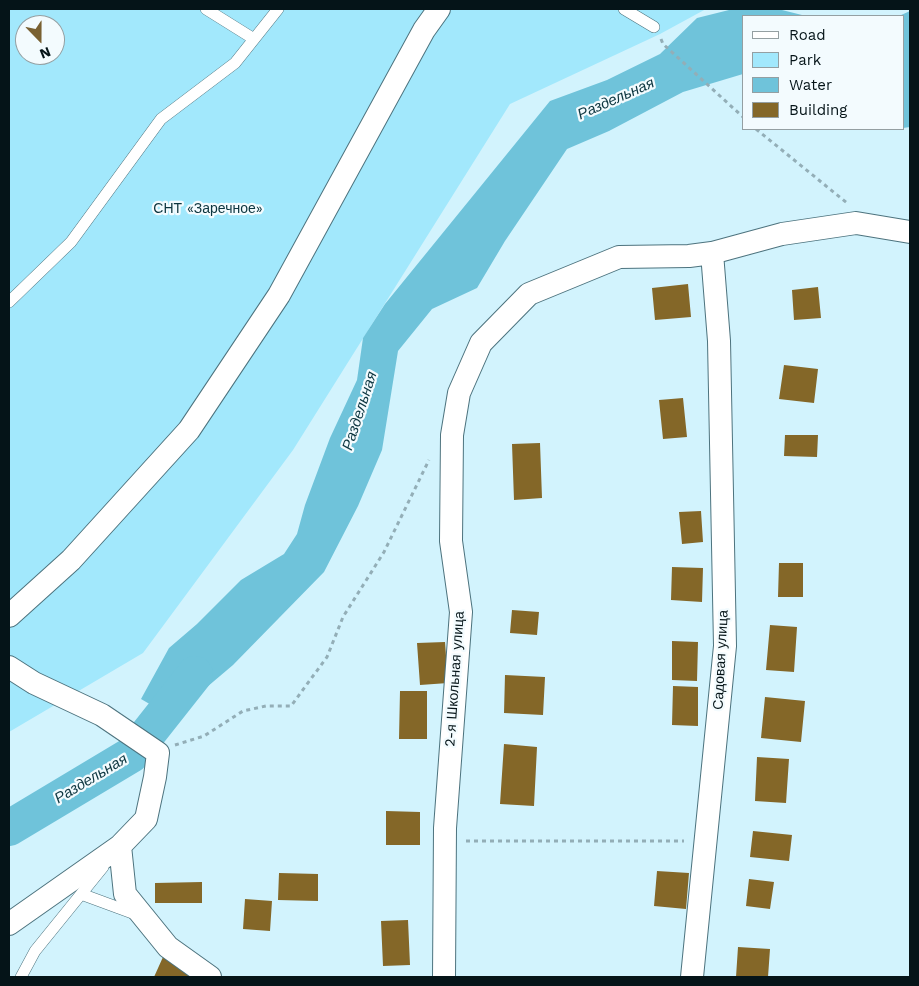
<!DOCTYPE html>
<meta charset="utf-8">
<style>
body{margin:0}
#map{position:relative;width:919px;height:986px;overflow:hidden;background:#d2f3fd;font-family:"Work Sans",sans-serif}
canvas{display:block}
.frame{position:absolute;inset:0;border:10px solid #051418;pointer-events:none}
.legend{position:absolute;left:742px;top:15px;width:162px;height:115px;box-sizing:border-box;background:#f3fbfe;border:1px solid #949fa2;margin:0;padding:6px 9px;list-style:none;font-size:15px;color:#051418}
.legend li{display:flex;align-items:center;gap:10px;height:25px}
.legend b{width:25px;border:1px solid #949fa2}
.north{position:absolute;left:15px;top:15px;width:50px;height:50px;box-sizing:border-box;background:#f3fbfe;border:1px solid #949fa2;border-radius:50%;rotate:158deg;font-size:14px;font-weight:700;line-height:20px;text-align:center;color:#051418}
.north::after{content:'';display:block;margin:auto;width:18px;height:22px;background:#796132;clip-path:polygon(50% 0,100% 100%,50% 72%,0 100%)}
</style>
<div id="map">
<canvas width="919" height="986"></canvas>
<div class="frame"></div>
<ul class="legend">
<li><b style="height:6px;background:#fff"></b>Road</li>
<li><b style="height:14px;background:#a2e8fc"></b>Park</li>
<li><b style="height:14px;background:#6fc3da"></b>Water</li>
<li><b style="height:14px;background:#846728"></b>Building</li>
</ul>
<div class="north">N</div>
</div>
<script>
const ctx = document.querySelector('canvas').getContext('2d');
ctx.lineJoin = 'round';
function fill(path, color) { ctx.fillStyle = color; ctx.fill(path, 'evenodd'); }
function stroke(path, color, width, dash) { ctx.strokeStyle = color; ctx.lineWidth = width; ctx.lineCap = dash ? 'butt' : 'round'; ctx.setLineDash(dash || []); ctx.stroke(path); }
function write(font, color, halo, rows, align = 'center') {
  ctx.font = font + ' "Work Sans",sans-serif'; ctx.lineWidth = 4.5; ctx.setLineDash([]); ctx.textBaseline = 'middle'; ctx.strokeStyle = halo; ctx.fillStyle = color; for (const [text, x, y, turn = 0] of rows) {
    ctx.save(); ctx.translate(x, y); ctx.rotate((+turn || 0) * Math.PI / 180); ctx.textAlign = isNaN(turn) ? turn : align; if (halo) ctx.strokeText(text, 0, 0); ctx.fillText(text, 0, 0); ctx.restore();
  }
}
fill(new Path2D(`
 M9,9H706L660,34L510,104L293,450L143,653L9,732ZM25,25H55V55H25Z`), '#a2e8fc');
fill(new Path2D(`
 M733,9H778L806,16H743V74L683,92L609,131L567,149L505,241L477,288L432,309L398,351L382,450L358,506L324,572L233,665L194,698L165,713L141,699L169,648L197,624L241,580L284,554L297,534L305,505L330,438L357,380L363,338L385,304L550,101L607,80L660,54L697,18Z
 M910,11V127L903,128V16H899Z`), '#6fc3da');
stroke(new Path2D(`
 M9,828L131,755L195,674`), '#6fc3da', 36);
fill(new Path2D(`
 M688,284L691,317L655,320L652,288Z
 M818,287L821,318L794,320L792,290Z
 M784,365L818,369L814,403L779,399Z
 M683,398L687,437L663,439L659,400Z
 M785,435H818L817,457L784,456Z
 M540,443L542,498L514,500L512,444Z
 M701,511L703,542L682,544L679,512Z
 M779,563H803V597H778Z
 M672,567L703,568L702,602L671,600Z
 M512,610L539,612L537,635L510,633Z
 M770,625L797,627L794,672L766,670Z
 M672,641L698,642L697,681L672,680Z
 M445,642L448,683L420,685L417,643Z
 M505,675L545,677L543,715L504,713Z
 M673,686L698,687V726L672,725Z
 M400,691H427V739H399Z
 M765,697L805,701L801,742L761,738Z
 M504,744L537,747L534,806L500,804Z
 M757,757L789,759L786,803L755,801Z
 M386,811L420,812V845H386Z
 M753,831L792,835L789,861L750,857Z
 M657,871L689,873L686,909L654,906Z
 M279,873L318,874V901L278,900Z
 M749,879L774,882L770,909L746,906Z
 M202,882V903H155V883Z
 M245,899L272,901L270,931L243,929Z
 M408,920L410,965L383,966L381,921Z
 M738,947L770,949L768,977H736Z
 M163,957L195,971L193,977H154Z`), '#846728');
const lane = new Path2D(`
 M206,9L254,39
 M624,9L654,27
 M9,302L71,242L161,119L235,63L278,9
 M81,894L138,915
 M21,977L35,951L103,867`);
const street = new Path2D(`
 M712,253L782,234L856,223L910,232
 M9,616L71,560L189,430L279,295L424,30L439,9
 M9,667L34,683L102,715L158,753L155,777L146,819L120,846L125,894L168,947L210,977
 M9,924L120,846
 M444,977L445,828L461,612L451,541L452,435L459,393L481,343L529,294L619,257L689,256L712,253L719,341L725,646L692,977`);
stroke(lane, '#4d737e', 12);
stroke(street, '#4d737e', 24);
stroke(new Path2D(`
 M661,39L663,44L743,117
 M756,129L847,203
 M175,745L204,736L243,711L266,706H291L327,657L343,617L384,552L429,460
 M466,841H684`), '#93aeb7', 3, [4, 4]);
stroke(lane, '#fff', 11);
stroke(street, '#fff', 22);
write('14px', '#0c353f', '#f3fbfe', [
 ["СНТ «Заречное»",208,209]
]);
write('14px', '#051418', '#f3fbfe', [
 ["Садовая улица",721,660,-87],
 ["2-я Школьная улица",455,679,-86]
]);
write('italic 15px', '#0d3640', '#f3fbfe', [
 ["Раздельная",616,99,-24],
 ["Раздельная",360,411,-72],
 ["Раздельная",91,779,-31]
]);
</script>
